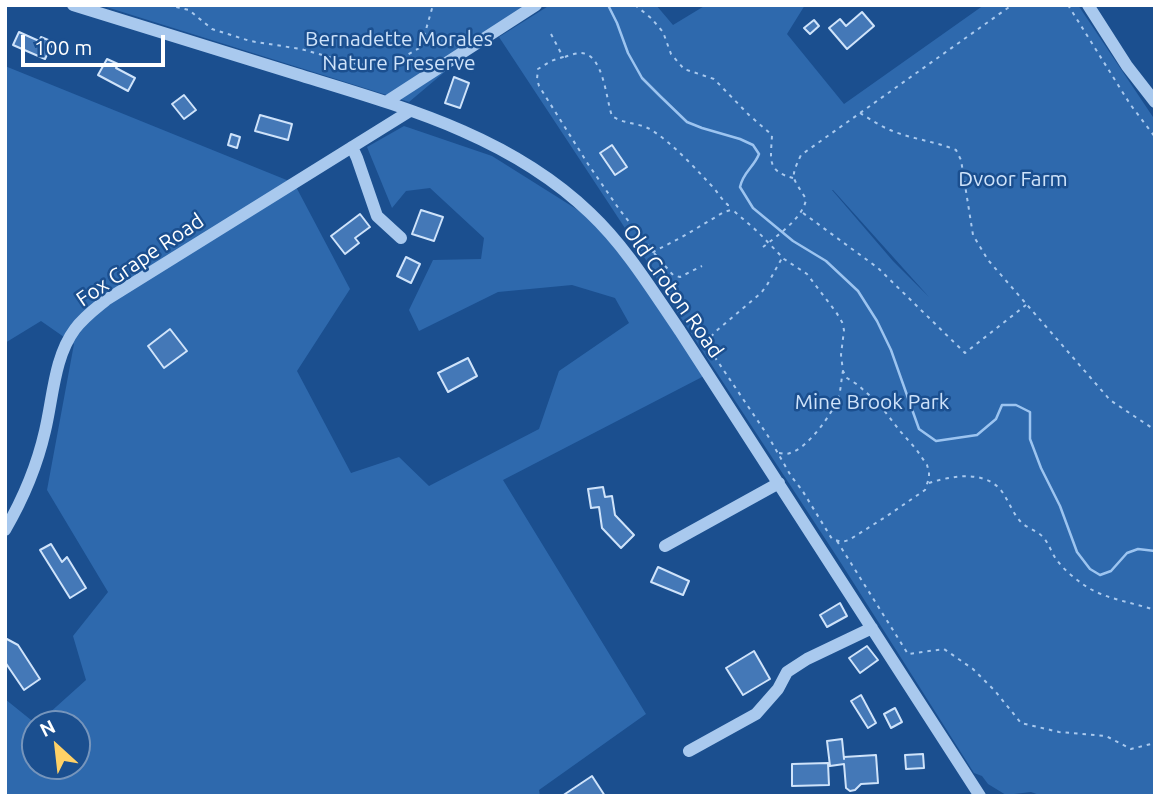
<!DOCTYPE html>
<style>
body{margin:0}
#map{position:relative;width:1160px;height:801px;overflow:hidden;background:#1b4f8f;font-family:Ubuntu,sans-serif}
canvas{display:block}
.frame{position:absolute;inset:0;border:7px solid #fff;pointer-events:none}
.north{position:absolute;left:21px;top:710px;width:70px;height:70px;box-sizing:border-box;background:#1b4f8f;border:2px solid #7695bc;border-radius:50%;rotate:333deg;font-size:19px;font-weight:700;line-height:28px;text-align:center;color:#fff}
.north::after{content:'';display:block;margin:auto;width:24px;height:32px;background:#ffd166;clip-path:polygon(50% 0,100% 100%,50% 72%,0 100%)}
.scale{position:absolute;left:21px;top:35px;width:144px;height:32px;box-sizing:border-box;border:4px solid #fff;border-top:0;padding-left:9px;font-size:21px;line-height:24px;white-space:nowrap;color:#fff;-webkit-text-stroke:5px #1b4f8f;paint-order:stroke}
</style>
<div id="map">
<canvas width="1160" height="801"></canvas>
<div class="frame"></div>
<div class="north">N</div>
<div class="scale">100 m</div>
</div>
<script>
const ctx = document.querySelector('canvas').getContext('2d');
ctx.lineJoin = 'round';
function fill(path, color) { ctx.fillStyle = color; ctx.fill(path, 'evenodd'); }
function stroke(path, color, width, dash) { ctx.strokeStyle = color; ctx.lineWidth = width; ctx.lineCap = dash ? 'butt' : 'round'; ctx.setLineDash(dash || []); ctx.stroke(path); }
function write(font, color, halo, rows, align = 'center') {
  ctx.font = font + ' Ubuntu,sans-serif'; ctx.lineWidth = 5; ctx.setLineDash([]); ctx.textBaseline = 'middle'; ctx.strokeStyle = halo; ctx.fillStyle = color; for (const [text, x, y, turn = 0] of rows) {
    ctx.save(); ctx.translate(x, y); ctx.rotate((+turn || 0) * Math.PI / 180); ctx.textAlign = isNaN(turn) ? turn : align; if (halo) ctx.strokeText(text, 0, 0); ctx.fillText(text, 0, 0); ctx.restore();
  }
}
fill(new Path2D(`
 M100,5H524L409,102Z
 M550,5H656L673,25L706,5H805L787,34L844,104L984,5H1078L1155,120V796H1042L1031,792L1006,795L988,784L982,776L974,773L839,560L668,298L646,260L499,37ZM832,190H833L929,297L893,261Z
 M5,66L294,183L350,289L297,371L351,473L399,457L429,486L539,429L559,371L629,323L615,298L572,285L498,292L419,331L409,310L433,260L481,259L484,238L430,188L406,191L392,208L367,147L404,126L492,156L605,227L704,376L503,480L646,714L539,790L540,796H5V699L36,724L35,766H77V724H37L86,680L73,636L108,592L47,490L74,344L41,321L5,343Z`), '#2e69ad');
stroke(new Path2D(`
 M608,5L617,23L628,53L642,78L660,96L687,122L702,128L740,139L753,145L759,154C754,167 743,172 740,187L753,208L793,241L826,261L858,291L877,321L891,350L919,429L936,441L977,435L996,419L1002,405H1016L1030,412V439L1041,468L1060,506L1077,552L1090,569L1100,575L1111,571L1127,553L1138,549L1155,551`), '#9cc4f0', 2.5);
const building = new Path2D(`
 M862,12L874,26L847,49L829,28L840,19L846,26Z
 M814,20L819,26L810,34L804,28Z
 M19,32L39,41L41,37L53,42L45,59L13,45Z
 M107,59L118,64L116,68L135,78L128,91L98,75Z
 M454,77L469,83L460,108L445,103Z
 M184,95L196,110L184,119L172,104Z
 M260,115L292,124L288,140L255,131Z
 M231,134L240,137L237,148L228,145Z
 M612,145L627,167L615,175L600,153Z
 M421,210L443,217L434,241L412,234Z
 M360,214L370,227L355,238L359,243L345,254L331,236Z
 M406,257L420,264L411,283L397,276Z
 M170,329L187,351L164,368L148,346Z
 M468,358L477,376L448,392L438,373Z
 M603,487L605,497L612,496L615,515L634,535L621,548L602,528L599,507L591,508L588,489Z
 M51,544L62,562L67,557L86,588L70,598L40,550Z
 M658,567L689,581L683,595L651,582Z
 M840,603L847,616L827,627L820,615Z
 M5,638L18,645L40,679L24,690L5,662Z
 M867,646L878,660L860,673L849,658Z
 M754,651L770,679L743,695L726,668Z
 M861,695L876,723L868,728L851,701Z
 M895,708L902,722L891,728L884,714Z
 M842,739L844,759V757L876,755L878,783L861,784L855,790L850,791L846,788L844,764L830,766L827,741Z
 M923,754L924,768L906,769L905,755Z
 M828,763L829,785L792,786V764Z
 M592,776L605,796H562Z`);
fill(building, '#4478b7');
stroke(building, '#cfe3fa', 2);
stroke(new Path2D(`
 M168,5L189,10L212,29L250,41L301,49L347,62L367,65L393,63L421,47L433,5
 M635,5L651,18L663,32L671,54L684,69L714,79L749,115L772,135C771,159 766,171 793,178
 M1068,5L1130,104L1155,137
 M551,34L563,57L551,61L538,69L537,79L539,86L588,164L619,209L653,252L682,237L724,212L731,210L735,212L758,232L784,259L807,274L836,312L842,322L844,330L841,355L843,371L847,378L858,385L879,404L900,431L916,449L927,465L929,472V478L925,490L887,516L849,540L842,542L832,539L802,490L791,476L768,436L710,350V338L715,332L761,293L767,285L782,258
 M565,57C570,55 576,53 581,53C604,54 606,100 612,116C625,125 640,122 653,131C674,145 693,166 710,184C717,191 721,199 728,205V210
 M860,113C870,119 880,126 890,130C911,139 934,141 956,150L961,160L973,235L988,260L1110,400L1155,430
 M803,213L878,268L965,353L1026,305
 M763,247C777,236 804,217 806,199C793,177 789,180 801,155L1012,5
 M654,253L673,275L680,277L702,266
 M779,453C783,453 786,455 790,453C808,448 831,415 838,399C841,391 841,380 843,371
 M929,483C951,476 982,470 1000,489C1008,499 1012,512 1020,521C1026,528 1036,530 1042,536C1049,543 1051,552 1056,559C1063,569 1074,578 1084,585C1104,599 1131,602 1155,610
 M837,541L908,654L944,649L973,669L995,691L1021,723L1059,732L1106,736L1131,749L1155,743`), '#a9c9ee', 2, [3.5, 5]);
stroke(new Path2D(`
 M73,5C147,28 221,51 296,74C400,106 509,135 590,213C626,247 652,290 680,331L980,796
 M1088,5L1127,66L1155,102
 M386,102L536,5
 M352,147L357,158L377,216L401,238
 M5,530C23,499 37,466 45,431C53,398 54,357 75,329C84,317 95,309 106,300L410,111
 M665,546L779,483
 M689,751L756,714L778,689L787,672L807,659L872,628`), '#a9c9ee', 12);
write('21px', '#cfe3fa', '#1b4f8f', [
 ["Bernadette Morales",399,39],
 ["Nature Preserve",399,63],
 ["Dvoor Farm",1013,179],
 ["Mine Brook Park",872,402]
]);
write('21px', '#fff', '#1b4f8f', [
 ["Fox Grape Road",140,260,-34],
 ["Old Croton Road",673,291,55]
]);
</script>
